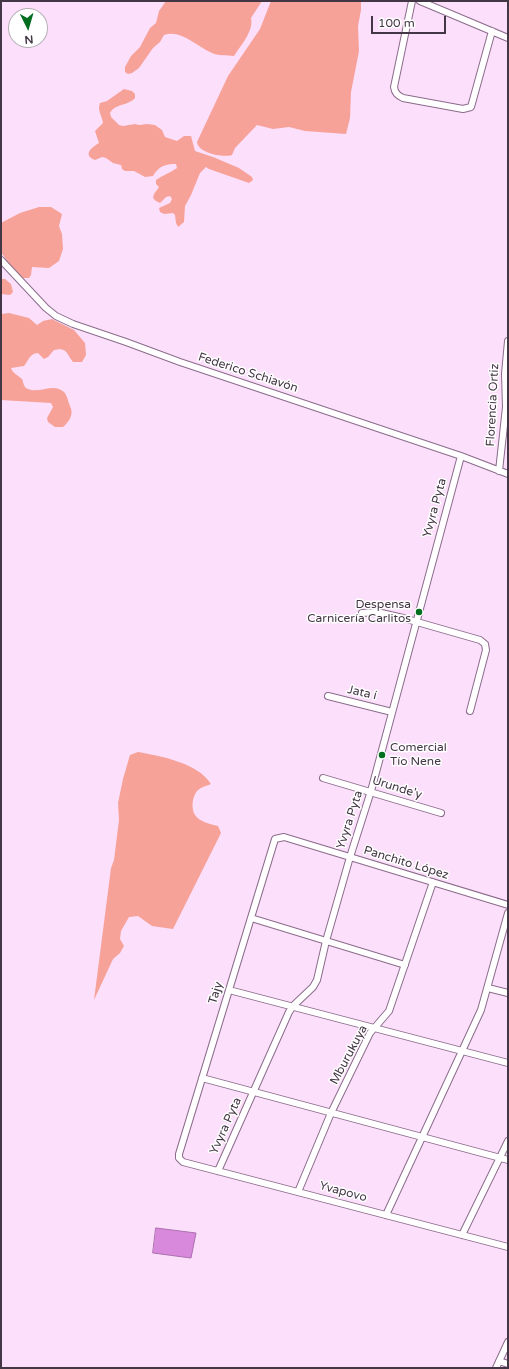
<!DOCTYPE html>
<meta charset="utf-8">
<style>
body{margin:0}
#map{position:relative;width:509px;height:1369px;overflow:hidden;background:#fbdffb;font-family:"Varela Round",sans-serif}
canvas{display:block}
.frame{position:absolute;inset:0;border:2px solid #443745;pointer-events:none}
.north{position:absolute;left:8px;top:8px;width:40px;height:40px;box-sizing:border-box;background:#fff;border:1px solid #b4afb5;border-radius:50%;rotate:175deg;font-size:11px;font-weight:700;line-height:16px;text-align:center;color:#443745}
.north::after{content:'';display:block;margin:auto;width:14px;height:18px;background:#016e1f;clip-path:polygon(50% 0,100% 100%,50% 72%,0 100%)}
.scale{position:absolute;left:371px;top:16px;width:75px;height:18px;box-sizing:border-box;border:2px solid #443745;border-top:0;padding-left:5px;font-size:12px;line-height:14px;white-space:nowrap;color:#443745;-webkit-text-stroke:3px #fff;paint-order:stroke}
</style>
<div id="map">
<canvas width="509" height="1369"></canvas>
<div class="frame"></div>
<div class="north">N</div>
<div class="scale">100 m</div>
</div>
<script>
const ctx = document.querySelector('canvas').getContext('2d');
ctx.lineJoin = 'round';
function fill(path, color) { ctx.fillStyle = color; ctx.fill(path, 'evenodd'); }
function stroke(path, color, width, dash) { ctx.strokeStyle = color; ctx.lineWidth = width; ctx.lineCap = dash ? 'butt' : 'round'; ctx.setLineDash(dash || []); ctx.stroke(path); }
function write(font, color, halo, rows, align = 'center') {
  ctx.font = font + ' "Varela Round",sans-serif'; ctx.lineWidth = 3; ctx.setLineDash([]); ctx.textBaseline = 'middle'; ctx.strokeStyle = halo; ctx.fillStyle = color; for (const [text, x, y, turn = 0] of rows) {
    ctx.save(); ctx.translate(x, y); ctx.rotate((+turn || 0) * Math.PI / 180); ctx.textAlign = isNaN(turn) ? turn : align; if (halo) ctx.strokeText(text, 0, 0); ctx.fillText(text, 0, 0); ctx.restore();
  }
}
fill(new Path2D(`
 M166,1H262L251,18C254,31 241,45 234,56C227,55 218,56 212,53C196,46 181,29 164,35L160,42L153,48L139,68L132,73L128,74L125,72V67L131,56L140,47L150,28L156,23L159,11Z
 M271,1H361V10L358,26L359,51L351,92L350,118L346,134L305,131L289,127L273,129L257,125L235,148L232,155C223,158 198,153 197,142L228,76L260,29Z
 M124,89L132,91L135,94V98C128,106 116,103 110,113L111,117L119,125L123,126L135,124L139,125L147,124L155,125L162,130L165,137L177,141L184,136H191L195,151L213,157L239,168L252,177L253,180L249,183L209,169L206,167L200,173L191,195L185,206L184,222L178,227L176,223L175,215L173,213L164,214L160,212L159,208L170,203L172,199L170,196L166,197L160,203L156,201L153,198L154,194L159,187L156,184V180C163,175 170,173 177,168L176,164C165,164 159,166 153,176L145,177L134,171H125L122,169L121,165L113,163L106,158L102,157L95,160C82,155 92,147 99,143L95,131L103,123C102,115 97,111 100,103L107,101Z
 M39,207H51L62,214L59,226L62,234L63,249L59,261L49,268L32,267L31,275L29,278H21L9,264L1,252V223L20,213Z
 M1,279H5L11,284L13,292L10,295L1,294Z
 M9,313L29,318L37,325L43,321L52,319L74,330L85,343L86,355L82,362H73C66,353 67,347 54,350L48,357L44,359L38,353C29,354 29,360 24,366L11,368C13,374 18,375 22,379C24,383 23,387 28,389C39,394 54,382 64,392C67,395 68,401 70,406C74,414 70,421 63,427H55L48,422L47,418L53,407L51,403L1,400V314Z
 M138,752C161,756 198,763 211,784C206,786 201,787 197,791C192,797 191,809 195,815C200,822 210,824 218,826L221,833L173,929L152,926L138,916L129,917L121,931L120,939L124,946L120,953L113,959L94,1000L111,868L114,860L119,820L118,803L123,779L130,755Z`), '#f7a299');
const water = new Path2D(`
 M156,1228L196,1233L191,1258L153,1253Z`);
fill(water, '#d989dc');
stroke(water, '#ac70af', 1);
const minor = new Path2D(`
 M412,1L394,87C395,93 397,95 403,98L463,109L471,107L492,31
 M420,1L508,38
 M1,260L46,308L56,316L73,324L126,342L180,362L461,456L508,474
 M499,471L506,407L505,374L508,341
 M362,613L377,612L403,618L480,640L485,644L486,650L470,711
 M328,696L392,712
 M323,778L441,813
 M508,905L284,837L275,839L179,1154V1158L183,1162L508,1247
 M251,918L405,965
 M488,988L508,993
 M229,990L508,1063
 M202,1078L508,1160
 M218,1171L289,1012L293,1006L313,987L317,980L326,941L350,857L371,791L461,456
 M298,1192L331,1113L370,1033L389,1011L433,882
 M386,1215L481,1010L508,913
 M462,1235L508,1141
 M499,1361L508,1364
 M496,1368L508,1342`);
stroke(minor, '#8b6c8b', 8);
stroke(minor, '#fff', 6);
for (const [x, y, r, color] of [
 [419,612,4,"#016e1f"],
 [382,755,4,"#016e1f"]
]) { const dot = new Path2D(); dot.arc(x, y, r, 0, 2 * Math.PI); ctx.fillStyle = color; ctx.fill(dot); stroke(dot, '#fff', 1.5); }
write('12px', '#443745', '#fff', [
 ["Federico Schiavón",248,373,18],
 ["Florencia Ortiz",493,405,-87],
 ["Yvyra Pyta",435,508,-75],
 ["Jata í",362,693,13],
 ["Urunde'y",397,788,17],
 ["Yvyra Pyta",350,820,-72],
 ["Panchito López",406,863,17],
 ["Tajy",216,993,-73],
 ["Mburukuya",349,1055,-62],
 ["Yvyra Pyta",226,1126,-66],
 ["Yvapovo",343,1192,15]
]);
write('12px', '#443745', '#fff', [
 ["Despensa",411,605],
 ["Carnicería Carlitos",411,619],
 ["Comercial",390,748,"left"],
 ["Tío Nene",390,762,"left"]
], 'right');
</script>
